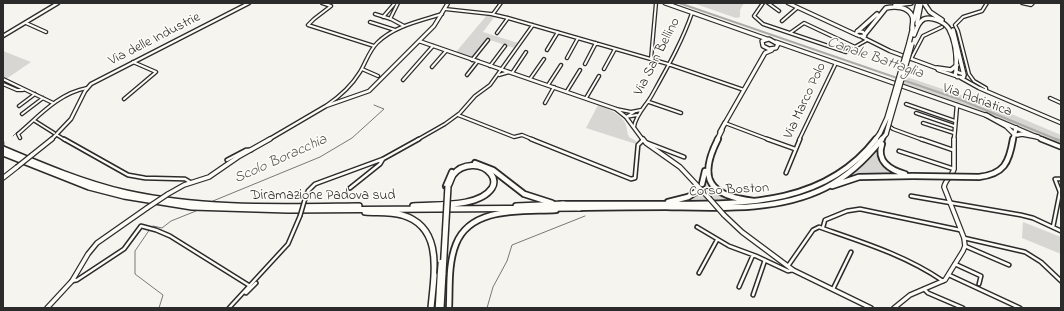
<!DOCTYPE html>
<style>
body{margin:0}
#map{position:relative;width:1064px;height:311px;overflow:hidden;background:#f5f4ef;font-family:"Indie Flower",sans-serif}
canvas{display:block}
.frame{position:absolute;inset:0;border:4px solid #2b2b2b;pointer-events:none}
</style>
<div id="map">
<canvas width="1064" height="311"></canvas>
<div class="frame"></div>
</div>
<script>
const ctx = document.querySelector('canvas').getContext('2d');
ctx.lineJoin = 'round';
function fill(path, color) { ctx.fillStyle = color; ctx.fill(path, 'evenodd'); }
function stroke(path, color, width, dash) { ctx.strokeStyle = color; ctx.lineWidth = width; ctx.lineCap = dash ? 'butt' : 'round'; ctx.setLineDash(dash || []); ctx.stroke(path); }
function write(font, color, halo, rows, align = 'center') {
  ctx.font = font + ' "Indie Flower",sans-serif'; ctx.lineWidth = 3; ctx.setLineDash([]); ctx.textBaseline = 'middle'; ctx.strokeStyle = halo; ctx.fillStyle = color; for (const [text, x, y, turn = 0] of rows) {
    ctx.save(); ctx.translate(x, y); ctx.rotate((+turn || 0) * Math.PI / 180); ctx.textAlign = isNaN(turn) ? turn : align; if (halo) ctx.strokeText(text, 0, 0); ctx.fillText(text, 0, 0); ctx.restore();
  }
}
fill(new Path2D(`
 M693,3H744L740,10V17L736,18Z
 M487,15L495,16L483,32L518,43L514,48L487,39L472,57L456,52Z
 M3,51L31,62L6,79L3,77Z
 M904,76L990,105L1061,135V145L1001,120L903,84Z
 M598,105C607,108 622,114 626,125C627,129 627,133 629,137L636,141V144L586,128Z
 M878,151C881,168 898,170 912,176L854,177L852,175Z
 M706,180H708L710,184L736,199V201L683,202L682,201C695,194 701,193 706,180Z
 M1023,222L1061,237V254L1022,238Z`), '#d7d6d2');
stroke(new Path2D(`
 M62,99L73,93
 M47,108L50,104
 M13,136L17,132
 M4,142V146
 M213,201L320,157L352,138L384,109L374,105
 M153,226L162,228L171,221L196,211
 M150,229L135,251V274L163,295L159,308
 M487,308L493,287L507,261L512,245L585,216`), '#797877', 1);
stroke(new Path2D(`
 M679,3L961,100L1058,140`), '#adaca9', 2);
stroke(new Path2D(`
 M1055,139L1061,141`), '#adaca9', 2.5);
const minorFar1 = new Path2D(`
 M322,3L331,6L314,19L308,25L374,46
 M763,3L754,16L763,24L846,52L867,40
 M768,3L779,11
 M1022,3L1031,5L1033,3
 M445,9L491,14L508,18L668,64L744,90
 M375,14L391,19L404,26
 M493,14L501,3
 M383,17L395,3H398L390,19
 M782,21L797,8
 M370,22L395,30
 M26,23L46,32
 M497,33L508,18
 M790,33L804,23L855,47
 M547,50L558,32
 M567,58L578,38
 M651,59L656,3
 M911,59L923,36L942,27
 M472,60L488,40
 M585,64L596,43
 M490,66L505,46
 M432,67L446,51
 M362,69L378,76
 M604,69L615,49
 M512,73L526,52
 M467,75L478,61
 M499,75L509,72
 M3,79L53,103
 M530,79L544,59
 M403,80L433,46
 M3,84L17,90H23
 M548,85L561,65
 M567,91L580,70
 M986,91V88L974,81L969,74L958,31L955,25L963,17L982,11L987,3
 M586,98L599,76
 M1050,98L1061,103
 M124,99L156,72L133,62
 M649,102L681,113
 M545,103L554,87
 M906,104L955,121
 M327,105C339,97 352,85 360,72C366,62 369,51 377,43C394,26 420,21 442,14
 M19,106L35,94
 M616,109L631,112L641,110
 M916,113L954,126
 M22,114L43,98
 M458,115L514,137L522,135L534,140
 M626,117L634,112
 M626,117L637,115
 M35,121L54,133
 M725,123L770,140
 M923,123L954,133
 M888,125L893,129L923,140
 M634,127C636,114 646,106 652,95C667,68 682,42 692,13
 M57,135L65,140
 M20,138L18,134C39,116 59,93 87,88
 M417,140L445,124L460,113L475,96L490,85L533,25
 M799,140L836,63`);
const minor = new Path2D(`
 M64,139L128,175L145,178L185,179L190,182
 M531,139L631,179L635,178L638,145L643,140
 M767,139L795,149
 M921,139L953,150
 M645,142L684,157
 M899,151L954,169
 M227,160L246,150H251
 M786,173L800,139
 M350,188L380,164L383,159
 M911,196L1021,215L1033,218L1061,231
 M305,199L308,191L315,184L383,159L419,139
 M697,227L729,246L756,256L788,271L793,270
 M823,227L825,220L847,211L860,209L960,230
 M1053,227L1060,192L1055,179H1061
 M964,238L1025,252L1041,262L1061,281
 M965,246L1009,265
 M955,264L981,276L979,284
 M788,266L813,230L819,227C862,242 905,255 943,281
 M699,273L717,240
 M949,275L1020,308
 M72,281L77,280L124,249L141,226L156,230L170,236L250,286
 M739,287L753,255
 M833,289L851,252
 M924,289L928,293L963,308
 M244,292L246,293L256,283
 M753,295L765,260
 M229,308L288,244L300,216`);
const tertiaryFar1 = new Path2D(`
 M788,3L857,35
 M857,31L863,32L865,36H859L856,34Z
 M3,36L58,3
 M862,37L890,51L939,69
 M419,41L616,109L626,117L643,140
 M938,70L956,76
 M957,72L963,74L964,77H957L955,73Z
 M961,78L979,88L1061,123
 M51,140L71,119L85,91L91,84L249,3
 M268,140L326,106L369,91L434,26L448,3
 M954,140L957,105`);
const tertiary = new Path2D(`
 M643,139L646,143L680,167L709,198
 M32,155L52,139
 M3,178L17,167
 M168,194L184,185L209,177L238,157L270,139
 M724,215L742,232L793,270L871,308
 M47,308L72,281L88,254L97,243L147,208
 M894,308L910,295L945,280L963,251L965,246L964,238L944,187C945,180 952,176 954,169V139`);
const secondaryFar1 = new Path2D(`
 M1016,128L1044,140`);
const secondary = new Path2D(`
 M1041,139L1061,147`);
const primary = new Path2D(`
 M665,3L767,39
 M769,39L778,44L776,48L769,49L763,46L762,41Z
 M776,42L988,116
 M997,120L1016,128
 M725,123L765,53L772,50`);
const trunkFar1 = new Path2D(`
 M924,3L930,12L942,20
 M895,5L911,3
 M914,20L918,3
 M917,24L921,3
 M953,30L964,75
 M858,31L877,14
 M865,34L886,8C894,6 908,6 912,16C914,20 912,25 912,29
 M914,35C916,30 918,22 924,19C931,16 945,22 949,29C956,42 957,58 956,72
 M909,43L913,27
 M937,68L951,70L957,65
 M986,115L1006,126L1013,133
 M720,132L725,123
 M1017,135L1022,134L1038,137
 M717,140L722,130
 M875,140L880,133
 M881,140L886,134
 M1013,140L1016,128`);
const trunk = new Path2D(`
 M718,139C697,180 710,196 754,201
 M882,144C876,161 890,170 905,174
 M475,163L493,170L524,194L552,203
 M979,177C1004,174 1009,163 1013,139
 M702,184L705,171
 M446,186L452,172
 M832,186L859,177L913,176
 M668,202L688,197L699,190
 M561,204C598,204 636,204 673,204C749,204 826,204 876,139
 M578,208C607,207 637,207 666,207C718,208 777,212 825,188C849,176 866,159 882,139
 M438,308L440,274
 M449,308C450,287 448,264 456,244C471,206 522,212 556,210`);
const motorway = new Path2D(`
 M3,149C43,166 83,183 126,193C202,210 281,207 359,206
 M3,153L89,187L124,196L192,207L288,210L580,208
 M413,206C435,204 479,208 492,188C495,183 494,178 491,174C482,162 462,163 453,175C451,178 450,183 448,186
 M516,206L564,204
 M365,212C377,213 390,212 402,215C444,227 434,274 431,308
 M441,308L443,273`);
stroke(minorFar1, '#2b2b2b', 4.5);
stroke(minor, '#2b2b2b', 5.5);
stroke(tertiaryFar1, '#2b2b2b', 5);
stroke(tertiary, '#2b2b2b', 6);
stroke(secondaryFar1, '#2b2b2b', 5.5);
stroke(secondary, '#2b2b2b', 7);
stroke(primary, '#2b2b2b', 5.5);
stroke(trunkFar1, '#2b2b2b', 6);
stroke(trunk, '#2b2b2b', 8);
stroke(motorway, '#2b2b2b', 8);
stroke(minorFar1, '#fdfcf7', 2);
stroke(minor, '#fdfcf7', 2.5);
stroke(tertiaryFar1, '#fdfcf7', 2.5);
stroke(tertiary, '#fdfcf7', 3.5);
stroke(secondaryFar1, '#fdfcf7', 3);
stroke(secondary, '#fdfcf7', 4);
stroke(primary, '#fdfcf7', 3);
stroke(trunkFar1, '#fdfcf7', 3.5);
stroke(trunk, '#fdfcf7', 4.5);
stroke(motorway, '#fdfcf7', 5);
const minorBridge = new Path2D(`
 M300,216L305,199`);
const tertiaryBridge = new Path2D(`
 M17,167L32,155
 M709,198L724,215
 M147,208L168,194`);
const trunkBridgeFar1 = new Path2D(`
 M880,133L887,118L909,43
 M886,134L912,44`);
const trunkBridge = new Path2D(`
 M913,176L979,177
 M440,274L441,262`);
const motorwayBridge = new Path2D(`
 M443,273L448,186`);
stroke(minorBridge, '#2b2b2b', 5.5, []);
stroke(tertiaryBridge, '#2b2b2b', 6, []);
stroke(trunkBridgeFar1, '#2b2b2b', 6, []);
stroke(trunkBridge, '#2b2b2b', 8, []);
stroke(motorwayBridge, '#2b2b2b', 8, []);
stroke(minorBridge, '#fdfcf7', 2.5);
stroke(tertiaryBridge, '#fdfcf7', 3.5);
stroke(trunkBridgeFar1, '#fdfcf7', 3.5);
stroke(trunkBridge, '#fdfcf7', 4.5);
stroke(motorwayBridge, '#fdfcf7', 5);
write('14px', '#2b2b2b', '#fdfcf7', [
 ["Via delle Industrie",155,40,-27],
 ["Via San Bellino",658,57,-63],
 ["Via Marco Polo",806,101,-65],
 ["Via Adriatica",977,101,20],
 ["Corso Boston",729,191,-3],
 ["Diramazione Padova sud",323,197]
]);
write('italic 15px', '#585857', '#fdfcf7', [
 ["Canale Battaglia",875,59,19],
 ["Scolo Boracchia",281,160,-24]
]);
</script>
